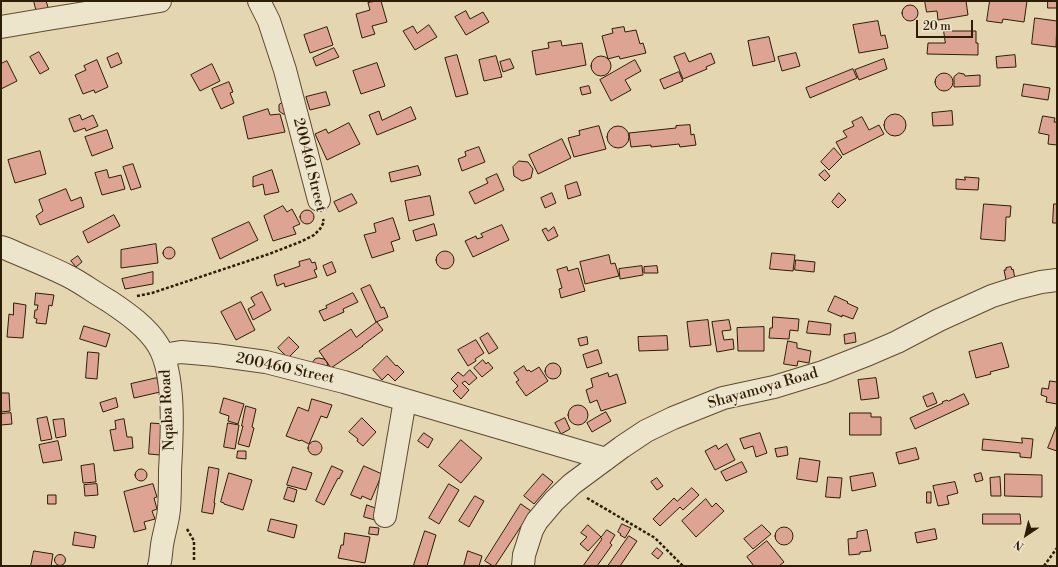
<!DOCTYPE html>
<style>
body{margin:0}
#map{position:relative;width:1058px;height:567px;overflow:hidden;background:#e4d6b1;font-family:"Libre Bodoni",serif}
canvas{display:block}
.frame{position:absolute;inset:0;border:2px solid #2e1d05;pointer-events:none}
.north{position:absolute;left:1006px;top:515px;width:40px;height:40px;-webkit-text-stroke:3px #ede4cc;paint-order:stroke;rotate:215deg;font-size:11px;font-weight:700;line-height:16px;text-align:center;color:#2e1d05}
.north::after{content:'';display:block;margin:auto;width:14px;height:18px;background:#2e1d05;clip-path:polygon(50% 0,100% 100%,50% 72%,0 100%)}
.scale{position:absolute;left:916px;top:20px;width:57px;height:18px;box-sizing:border-box;border:2px solid #2e1d05;border-top:0;padding-left:5px;font-size:12px;line-height:14px;white-space:nowrap;color:#2e1d05;-webkit-text-stroke:3px #ede4cc;paint-order:stroke}
</style>
<div id="map">
<canvas width="1058" height="567"></canvas>
<div class="frame"></div>
<div class="north">N</div>
<div class="scale">20 m</div>
</div>
<script>
const ctx = document.querySelector('canvas').getContext('2d');
ctx.lineJoin = 'round';
function fill(path, color) { ctx.fillStyle = color; ctx.fill(path, 'evenodd'); }
function stroke(path, color, width, dash) { ctx.strokeStyle = color; ctx.lineWidth = width; ctx.lineCap = dash ? 'butt' : 'round'; ctx.setLineDash(dash || []); ctx.stroke(path); }
function write(font, color, halo, rows, align = 'center') {
  ctx.font = font + ' "Libre Bodoni",serif'; ctx.lineWidth = 3; ctx.setLineDash([]); ctx.textBaseline = 'middle'; ctx.strokeStyle = halo; ctx.fillStyle = color; for (const [text, x, y, turn = 0] of rows) {
    ctx.save(); ctx.translate(x, y); ctx.rotate((+turn || 0) * Math.PI / 180); ctx.textAlign = isNaN(turn) ? turn : align; if (halo) ctx.strokeText(text, 0, 0); ctx.fillText(text, 0, 0); ctx.restore();
  }
}
const building = new Path2D(`
 M34,1H46L49,10L37,13Z
 M376,1H381L387,22L372,26L375,34L362,38L356,14L370,10L368,3Z
 M925,1H966L968,15L938,20L937,11L927,12Z
 M990,1H1027L1024,22L1003,19L1002,23L987,21Z
 M1048,1H1057V8H1048Z
 M902 13a8 8 0 1 1 16 0a8 8 0 1 1-16 0Z
 M466,11L470,19L483,12L489,22L466,35L455,17Z
 M1035,18L1057,21L1056,47L1032,44Z
 M878,21L881,36L885,35L888,48L859,53L853,25Z
 M429,25L437,37L415,50L403,31L413,26L417,33Z
 M327,27L333,45L310,53L304,35Z
 M624,27L625,32L636,30L640,44L643,43L646,53L620,59L619,56L608,59L602,36L613,33L612,29Z
 M944,31H976V43H978V55L927,54L928,43H945Z
 M769,37L775,61L753,66L748,41Z
 M561,41L562,46L582,43L586,65L536,75L532,51L549,48L548,43Z
 M334,48L339,57L316,66L313,58Z
 M39,52L49,69L40,74L30,57Z
 M118,53L122,63L111,68L107,58Z
 M685,53L689,62L711,53L715,63L706,67L707,69L683,79L674,57Z
 M796,53L800,66L782,71L778,57Z
 M457,55L468,94L456,97L445,58Z
 M1015,55L1016,67L997,68L996,57Z
 M496,56L502,77L484,81L479,60Z
 M591 66a10 10 0 1 1 20 0a10 10 0 1 1-20 0Z
 M510,59L514,68L503,72L500,62Z
 M884,59L887,69L859,80L855,70Z
 M97,60L108,87L95,93L94,90L83,94L75,75L86,70L84,66Z
 M635,60L641,71L625,80L631,90L611,101L600,80Z
 M7,61L17,81L1,89V64Z
 M377,63L385,86L361,94L353,71Z
 M212,64L220,81L200,91L191,75Z
 M853,69L857,78L810,98L806,88Z
 M679,72L683,81L664,89L660,80Z
 M935 82a9 9 0 1 1 18 0a9 9 0 1 1-18 0Z
 M959,73L964,74L965,76L980,75V86L954,87V77Z
 M229,82L233,92L230,93L234,103L221,109L212,89Z
 M1024,84L1050,88L1048,100L1022,96Z
 M589,86L591,93L582,95L580,88Z
 M326,92L330,105L310,110L306,97Z
 M282,103L287,113L285,114H283L279,111V105Z
 M411,107L416,119L377,135L369,115L379,111L382,120Z
 M268,109L270,115L280,114L285,132L248,139L243,117Z
 M952,111L953,125L933,126L932,113Z
 M884 125a11 11 0 1 1 22 0a11 11 0 1 1-22 0Z
 M80,115L82,120L93,115L98,126L86,131L85,128L74,132L69,119Z
 M1043,116L1055,118L1054,122H1057V145L1048,144L1049,135L1039,133Z
 M862,117L869,130L879,125L884,134L843,155L836,142L847,137L843,131L854,126L852,122Z
 M349,123L360,144L327,160L315,134L326,129L328,133Z
 M690,125L691,135L694,134L696,145L680,147L679,144L651,147V145L631,147L629,133L676,128V126Z
 M599,126L606,149L574,157L568,138L580,135L579,131Z
 M607 137a11 11 0 1 1 22 0a11 11 0 1 1-22 0Z
 M107,130L113,148L92,156L85,137Z
 M562,139L571,158L538,174L529,155Z
 M479,147L485,162L462,171L458,159L466,156L465,152Z
 M834,148L842,157L829,170L821,162Z
 M40,151L46,174L15,183L8,160Z
 M519,161L528,162L533,169L531,178L522,181L514,176L513,167Z
 M133,164L141,187L131,190L123,167Z
 M418,166L421,175L391,182L389,173Z
 M107,170L109,178L121,175L125,189L102,195L95,173Z
 M272,170L279,192L265,195L263,184L253,187V177Z
 M825,170L830,176L825,181L819,175Z
 M497,174L504,190L475,204L469,192L488,183L486,179Z
 M965,177L979,178L978,190L956,189V179L965,180Z
 M577,182L581,195L568,199L565,186Z
 M66,189L71,201L81,197L84,207L40,225L36,216L43,211L39,200Z
 M552,193L556,203L545,208L541,198Z
 M839,193L846,200L838,208L832,202Z
 M352,194L357,203L339,212L334,202Z
 M430,196L434,215L409,221L405,201Z
 M984,204L1011,206L1010,217H1006L1005,241L981,239Z
 M1054,204H1057V223H1053Z
 M283,206L287,212L292,209L300,224L293,227L296,234L273,241L264,216Z
 M300 217a7 7 0 1 1 14 0a7 7 0 1 1-14 0Z
 M114,215L120,226L88,243L83,232Z
 M393,218L400,239L391,242L394,251L372,258L364,235L376,232L374,224Z
 M249,222L258,240L220,259L212,239Z
 M434,224L437,235L416,241L413,231Z
 M502,225L509,240L473,257L465,241L476,236L477,239L483,237L481,234Z
 M554,227L558,236L548,241L542,230L546,228L548,231Z
 M156,244L158,263L121,268V250Z
 M163 253a6 6 0 1 1 12 0a6 6 0 1 1-12 0Z
 M436 260a9 9 0 1 1 18 0a9 9 0 1 1-18 0Z
 M772,253L795,255L793,271L770,269Z
 M609,255L611,264L615,263L619,276L585,284L580,262Z
 M78,256L82,262L76,267L71,261Z
 M310,259L312,263L315,262L317,269L314,270L317,277L285,287L284,283L277,286L274,275L300,266L299,262Z
 M796,260L815,262L814,272L795,270Z
 M332,262L336,272L327,276L323,266Z
 M642,266L643,275L620,279L619,269Z
 M657,266L658,273H644V267Z
 M567,267L568,271L578,268L585,291L561,298L559,289L562,288L557,270Z
 M1011,267L1012,270L1013,269L1015,278L1006,280L1004,270H1006V268Z
 M153,272V284L125,289L122,279Z
 M370,285L381,308L384,307L388,317L376,322L361,289Z
 M262,292L271,310L253,320L248,309L255,305L251,298Z
 M36,293L54,295L52,306L49,305L46,324L36,323L37,319L34,318L35,310H37L38,305H35Z
 M353,293L358,302L343,309L344,312L324,321L319,311L327,308L326,306Z
 M835,296L848,302L847,303L858,308L853,319L842,315V317L828,311Z
 M241,302L255,330L236,340L221,312Z
 M14,303L26,305L23,338L7,337L9,314L13,315Z
 M773,317L799,319L798,331L790,330L789,339L769,338L770,328H772Z
 M708,320L711,345L690,347L687,322Z
 M729,320L731,330L722,331L724,340L733,339L734,349L717,352L712,322Z
 M809,321L831,324L830,335L807,333Z
 M377,322L383,330L362,346H363L331,368L319,351L351,329L356,337Z
 M84,326L110,334L106,347L80,339Z
 M764,327V351H738L737,328Z
 M488,333L498,348L489,354L480,338Z
 M855,333L856,342L845,344L844,335Z
 M667,336L668,350L639,351L638,337Z
 M289,337L299,347L288,358L278,348Z
 M587,337L588,344L580,346L578,339Z
 M476,340L484,353L475,359L476,361L468,366L458,350Z
 M788,341L797,343V348L811,351L809,363L798,361L797,366L784,364Z
 M1002,343L1009,367L990,372L991,374L976,378L969,352Z
 M598,350L602,363L587,368L583,355Z
 M88,352L99,353L97,379L86,378Z
 M387,356L396,366L397,365L404,372L395,381L388,374L382,380L373,370Z
 M319,358L324,359L327,362L328,366L312,363L315,359Z
 M483,360L486,364L488,362L493,368L482,377L474,368Z
 M545 371a8 8 0 1 1 16 0a8 8 0 1 1-16 0Z
 M524,366L527,371L529,370L531,372L539,367L548,381L526,396L516,382L519,380L514,373Z
 M470,370L477,378L469,385L465,381L462,383L469,390L461,399L453,391L458,386L451,379L458,372L463,376Z
 M608,373L609,377L617,374L626,403L601,411L597,400L590,403L586,390L593,387L591,379Z
 M157,378L160,392L134,398L131,384Z
 M876,378L879,398L861,400L858,380Z
 M1050,381L1057,382V404L1046,402L1047,397L1041,395L1042,388L1048,389Z
 M1,393H9L10,411L1,412Z
 M933,393L937,403L927,407L923,397Z
 M964,394L969,404L915,429L910,418L943,403L942,402L947,400L948,401Z
 M116,398L118,407L103,412L100,403Z
 M224,398L244,404L238,424L228,421L229,416L220,413Z
 M312,399L332,405L327,418L321,416L309,444L301,440L300,441L286,436L298,407L308,411Z
 M568 415a10 10 0 1 1 20 0a10 10 0 1 1-20 0Z
 M246,406L256,409L252,427L254,428L249,447L238,444L243,426H242Z
 M606,412L611,421L592,432L587,423Z
 M11,413L12,424L1,425V414Z
 M850,413H871V417H881V435H850Z
 M47,417L52,439L41,441L37,419Z
 M362,418L376,432L363,446L357,441L358,439L349,432Z
 M565,418L570,429L561,434L555,423Z
 M64,419L66,436L56,438L53,420Z
 M124,419L127,437H132L133,448L114,451L110,430L116,429L115,421Z
 M151,423L164,424L160,455L149,454Z
 M228,423L239,425L235,449L224,447Z
 M1057,425V451L1048,448Z
 M424,433L433,439L428,448L418,441Z
 M760,433L767,453L756,457L753,446L744,449L740,439Z
 M1022,438L1033,439L1031,458L1020,457V453L982,450L983,439L1022,443Z
 M461,440L482,458L461,483L439,466Z
 M58,441L62,460L43,463L39,445Z
 M308 448a7 7 0 1 1 14 0a7 7 0 1 1-14 0Z
 M727,444L735,460L715,470L705,451L716,445L718,449Z
 M787,447L788,455L777,457L775,449Z
 M916,448L919,459L899,464L896,453Z
 M238,451H246V459L237,458Z
 M800,458L820,461L817,482L797,479Z
 M742,462L747,472L726,481L721,472Z
 M94,464L96,482L83,483L81,466Z
 M332,466L343,471L339,479L338,478L324,505L316,501Z
 M364,466L382,474L371,500L362,496L361,499L351,495Z
 M209,467L219,469L214,503H215L213,514L202,512Z
 M293,467L312,473L306,490L287,485Z
 M135 475a6 6 0 1 1 12 0a6 6 0 1 1-12 0Z
 M229,473L252,480L243,510L224,504V503L221,502Z
 M873,473L876,486L852,491L850,477Z
 M981,473L983,480L976,482L974,475Z
 M543,474L553,482L534,504L524,496Z
 M1005,474L1042,475V497L1005,496Z
 M828,477L842,478L840,498L826,497Z
 M1000,477L1001,496H991L990,478Z
 M657,478L663,486L657,490L651,482Z
 M955,482L958,493L947,496L949,504L938,506L933,486Z
 M97,484L98,495L85,496L84,485Z
 M153,484L157,497L154,498L157,509L152,511L155,519L144,522L146,529L134,532L124,492Z
 M449,484L459,490L439,524L429,518Z
 M288,487L297,490L294,502L284,499Z
 M692,488L699,495L683,510L680,507L660,526L653,519L674,498L677,501Z
 M927,492H931V503H927Z
 M48,495H56V504H48Z
 M475,496L484,501L469,527L459,521Z
 M706,499L712,507L716,503L724,511L696,537L682,521Z
 M521,504L531,511L495,566H493L485,561Z
 M367,505L378,509L375,520L364,517Z
 M983,514H1020L1021,524H983Z
 M271,519L297,525L294,538L268,531Z
 M622,524L631,528L625,538L620,535L621,534L618,532Z
 M588,525L601,537L588,551L580,544L587,537L581,533Z
 M762,525L771,534L753,549L744,539Z
 M775 536a9 9 0 1 1 18 0a9 9 0 1 1-18 0Z
 M370,527L379,528L378,535L369,534Z
 M935,529L937,539L917,543L915,533Z
 M607,530L615,535L610,543L612,545L597,566H583L602,539L601,538Z
 M867,530L871,551L860,552V554L849,555L848,539L857,538V532Z
 M425,531L436,535L427,566H416L414,565Z
 M75,532L96,536L94,548L73,545Z
 M345,533L370,537L365,563L338,558L341,545H343Z
 M629,536L637,541L620,566H608Z
 M767,541L784,562L779,566H754L747,557Z
 M657,548L663,553L658,559L652,554Z
 M34,551L53,554L51,566H31Z
 M468,551L482,556L479,566H480H464Z
 M54.5 560a5.5 5.5 0 1 1 11 0a5.5 5.5 0 1 1-11 0Z`);
fill(building, '#dea493');
stroke(building, '#2e1d05', 1);
const street = new Path2D(`
 M259,1L269,21L285,70L319,200
 M1,27L48,19L160,1
 M1,247L7,249C27,258 48,266 68,276C82,283 95,293 109,301C127,313 147,327 158,345C176,374 172,437 170,470C170,483 170,497 169,509C168,521 164,533 162,545C161,552 161,559 159,566
 M163,355L181,352L215,355L266,362L344,382L606,459
 M385,516L405,400
 M523,566L524,555L532,530L537,521L554,501L572,484L622,447L646,431L673,418L723,398L774,387L823,372L869,354L897,342L939,320L992,296L1017,288L1041,282L1057,280`);
stroke(street, '#5c4b30', 24);
stroke(new Path2D(`
 M137,296L152,293L269,254L300,242L314,235L320,229L324,222L323,219
 M587,498L655,538L683,566
 M187,529L194,541V561
 M1044,566L1057,548`), '#2e1d05', 2.5, [3, 2]);
stroke(street, '#ede4cc', 22);
write('15px', '#2e1d05', '#ede4cc', [
 ["200461 Street",309,165,76],
 ["200460 Street",285,369,12],
 ["Shayamoya Road",763,389,-16],
 ["Nqaba Road",168,410,-93]
]);
</script>
